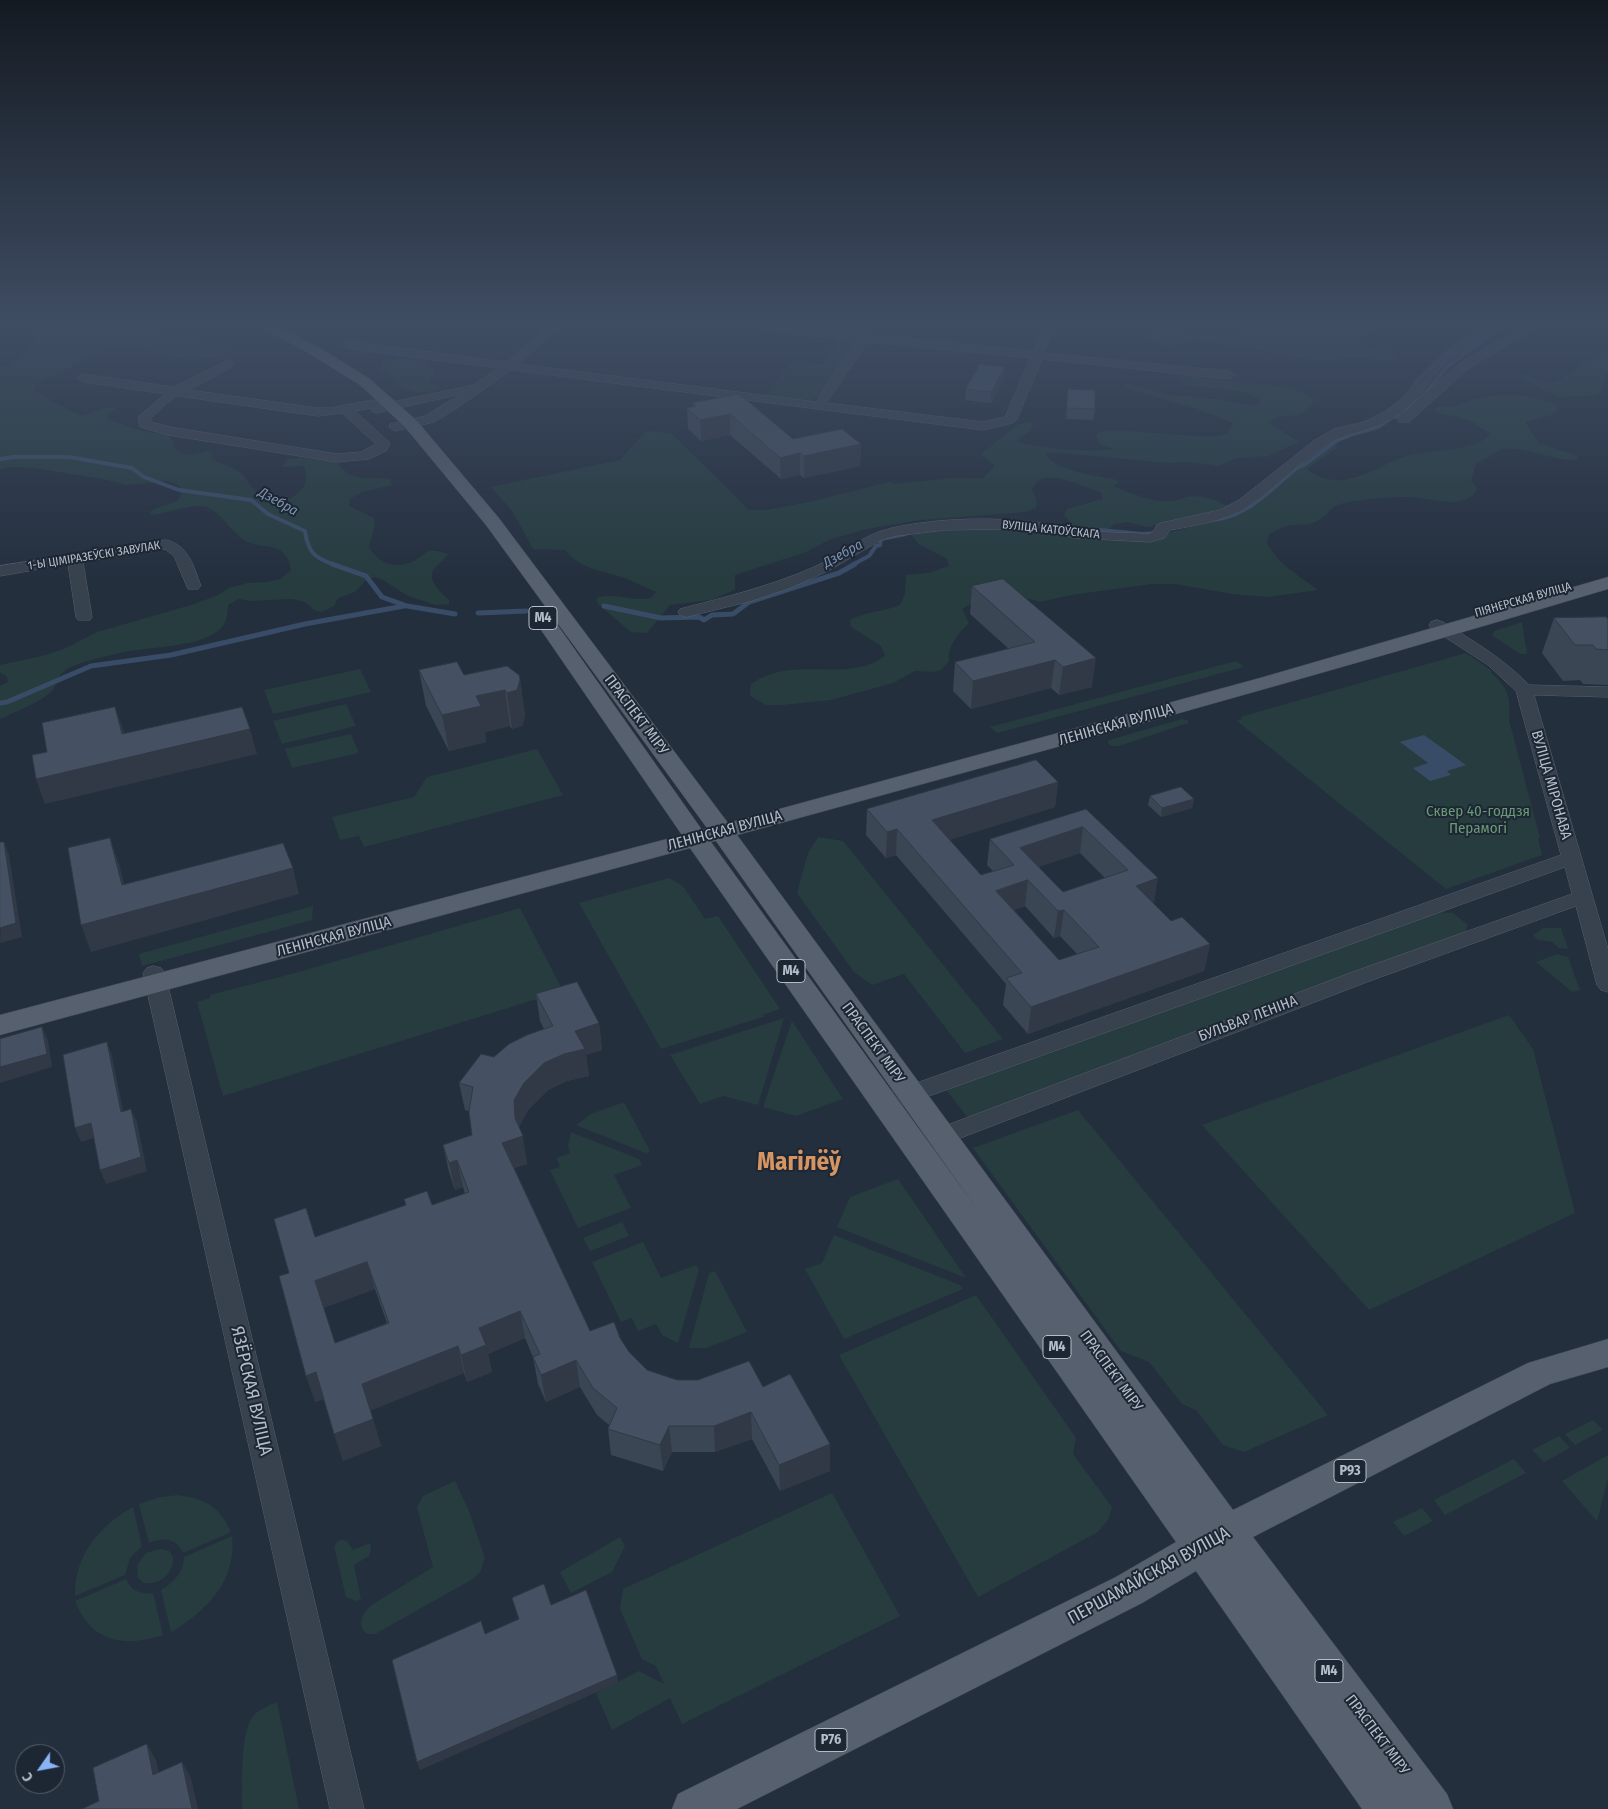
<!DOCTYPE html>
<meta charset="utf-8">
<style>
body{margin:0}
#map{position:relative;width:1608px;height:1809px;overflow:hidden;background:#242f3e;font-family:"Fira Sans Condensed",sans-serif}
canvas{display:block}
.north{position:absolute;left:15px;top:1744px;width:50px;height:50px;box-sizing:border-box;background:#1d2633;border:1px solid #59626f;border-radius:50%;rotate:237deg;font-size:14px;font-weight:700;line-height:20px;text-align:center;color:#b4bcc9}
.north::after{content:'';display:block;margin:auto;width:18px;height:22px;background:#8ab4f8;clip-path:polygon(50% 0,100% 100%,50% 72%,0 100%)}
</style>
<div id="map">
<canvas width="1608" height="1809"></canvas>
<div class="north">С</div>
</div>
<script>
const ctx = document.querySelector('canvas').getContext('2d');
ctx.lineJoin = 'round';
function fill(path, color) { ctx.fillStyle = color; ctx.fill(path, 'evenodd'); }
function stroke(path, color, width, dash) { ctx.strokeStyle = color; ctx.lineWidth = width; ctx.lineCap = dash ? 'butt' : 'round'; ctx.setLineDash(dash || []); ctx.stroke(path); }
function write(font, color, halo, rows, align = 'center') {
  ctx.font = font + ' "Fira Sans Condensed",sans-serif'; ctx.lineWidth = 4; ctx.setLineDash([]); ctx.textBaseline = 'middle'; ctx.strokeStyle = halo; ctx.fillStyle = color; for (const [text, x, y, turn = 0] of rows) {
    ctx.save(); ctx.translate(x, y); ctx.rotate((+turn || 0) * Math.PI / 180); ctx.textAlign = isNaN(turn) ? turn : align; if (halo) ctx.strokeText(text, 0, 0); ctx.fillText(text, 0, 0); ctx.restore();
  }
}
fill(new Path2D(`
 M3,327H162L163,330L219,345L226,352L223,357C204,359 184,361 165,356C153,353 141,347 128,346C107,344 86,360 68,369C57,375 45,379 34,386L35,392L81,416C92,414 105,405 116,408L107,415L108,420C120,422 128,427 139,430C150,433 160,432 171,437C176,461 190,455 209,451L213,454L212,459C221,464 233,467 241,473C245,476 249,484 252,488C266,504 285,507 300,491C308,484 307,476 304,466L282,467L287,459L300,458L335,461L348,474L361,478L390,479L392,485L362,492L350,499L349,506L374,518C376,529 371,536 369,547C380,565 397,570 416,560C420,557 424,553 429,551C436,550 441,552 448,554C444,560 438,564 434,569C426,581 442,593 449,600V604L436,605L408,596L383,580L374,577L365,581L355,592L338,598L334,606L322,612L314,610L305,602L292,599L252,601L239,599L228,605C228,613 227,621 222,627C206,647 148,647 124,652C109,656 73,662 62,673C57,678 56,687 51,692C37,704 17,711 0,719V686L8,682L7,677L0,672V665L42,656L64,649L97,632L191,605L216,596L229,588L247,583L267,582L280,579L291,570C286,538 260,551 244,540C230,531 223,514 207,507C194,503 167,513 154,515L149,514L152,510L179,500L182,490L177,484L166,481L127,485L103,479L34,468L12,467L0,469V368C15,365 28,351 36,338L31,330Z
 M1159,327C1187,327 1212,338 1241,330V327H1379L1374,332L1354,339C1363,349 1385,347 1397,357L1391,361L1359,358L1317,361L1292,357L1253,348L1200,341L1170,345L1154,342L1148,336Z
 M839,339L860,341L823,394L809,402L764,397L792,361L822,364Z
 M1608,352V372L1606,374L1601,392L1594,395L1559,397L1523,380L1520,375H1525L1546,382H1555L1575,371L1579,365Z
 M397,359C411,359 430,358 435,374L429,382L441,388C412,399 401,386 380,369L382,362Z
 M1190,375C1207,377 1224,381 1241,383C1271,386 1285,382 1313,398L1312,405L1300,415L1278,417L1270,423L1299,442L1268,456L1236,458L1219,466L1190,462L1168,463L1053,452L1045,454C1056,471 1094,475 1113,479L1119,482L1113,486C1132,494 1153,503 1173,501C1179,501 1183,497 1188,497C1202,494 1217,500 1229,507L1147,527L1127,522L1115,524L1106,531L1089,532L1074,527L1064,515L1067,509L1102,499V493C1088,488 1052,471 1039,480C1036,482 1034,486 1032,489L1037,501L1036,508L1025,512L919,520L867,529L831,539L806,552L735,575V590L711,600L670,605L647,633L631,632L598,604L596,598C615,592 631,602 651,598L656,592C646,588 637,583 627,579C605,571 581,570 565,550L533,549L513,512L491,487L620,460L646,431L671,433L749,510H766L809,502L889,482L895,484L954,478L982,479L995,466L981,454L1019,424L1029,422L1034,426L1017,442C1038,448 1093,453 1114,449L1100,444L1096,436L1099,432L1116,430L1211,437L1227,434L1233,423L1198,409L1125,388L1123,385L1130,384L1163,394L1223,400L1255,406L1262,401C1243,387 1210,389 1186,385L1179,382L1177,377Z
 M1499,395H1523L1557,405V410L1552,415L1525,422L1539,443L1575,455L1579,458C1566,466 1524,445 1504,449C1495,451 1484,460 1476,464L1471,480L1477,489C1466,512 1427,497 1409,497C1388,497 1364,499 1344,503C1329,506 1328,516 1316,522C1309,525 1301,524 1293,525C1284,526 1276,530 1269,535L1267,543C1279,565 1298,575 1318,590L1268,597L1232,594L1175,584H1152L1071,595L1040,602L1019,596L981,598L962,609L969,623C959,632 947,647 949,661L941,670L933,672L915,671L893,683L831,700L782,705H766L750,696L751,684C788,659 824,676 864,666C871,665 879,660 885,656L881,646L851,627L850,620C866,611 883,612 900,605L905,594L906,575L928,573L949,566L947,559L919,544L911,535L921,531L1006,528L1089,537L1167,533L1231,517L1252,506L1274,482L1329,443L1338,447L1307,469C1317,478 1329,481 1342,480C1367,478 1390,459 1414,454C1433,451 1479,450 1490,434L1471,421L1436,412L1435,408L1441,406H1455L1475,399Z
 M1522,622L1527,654H1520L1492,635L1494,631Z
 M1466,653L1491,670V673C1508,686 1511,700 1509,720L1540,838H1538L1542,855L1446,889L1237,721L1242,719L1240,717ZM1401,742L1446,771L1450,774L1413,768L1429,763Z
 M1236,661L1244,667L997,733L990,727Z
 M360,669L371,692L273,714L264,690Z
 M346,704L356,726L282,744L273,721Z
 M1182,719L1188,720V723L1119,746H1111L1108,743L1109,740Z
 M351,734L359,753L292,768L285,749Z
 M537,749L563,795L364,847L359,836L340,840L332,817L414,797L427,777Z
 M818,837L843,841L1003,1039L965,1053L904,974L872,985L854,972L797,893L808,853Z
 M669,878L683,886L705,919L718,916L780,1009L762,1015L766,1016L661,1049L579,903Z
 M313,906L312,920L142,966L139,954Z
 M520,908L563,991L223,1096L197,1002L210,998V995L295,973Z
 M1438,912L1453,913L1468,925L1465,933L968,1118L946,1090Z
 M1543,928H1561L1568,949L1559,948L1552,942L1538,940L1533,935Z
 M1557,954L1568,957L1580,990L1572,992L1536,962Z
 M1509,1015L1533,1049L1575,1213L1369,1310L1202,1125Z
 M784,1018L758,1105L723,1096L700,1104L670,1055Z
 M792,1021L843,1099L796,1116L763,1107Z
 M624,1102L650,1151L646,1153L576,1125L591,1114Z
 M1078,1110L1328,1415L1244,1452L1223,1445L1196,1410L1182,1404L1149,1362L1121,1351L973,1148Z
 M571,1132L639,1159L642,1165L614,1175L631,1208L578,1228L550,1170L560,1167L556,1158L570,1153L568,1146Z
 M898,1179L966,1278L837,1227L850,1197Z
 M622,1222L629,1236L590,1251L583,1238Z
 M834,1235L960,1285L963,1289L844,1339L805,1269L822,1263Z
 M643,1242L661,1278L696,1265L699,1270L678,1343L662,1335L656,1324L638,1331L632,1318L621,1322L592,1262Z
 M715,1271L747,1332L707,1348H689L709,1273Z
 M976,1295L1076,1438L1073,1454L1112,1507L1108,1520L1098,1532L978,1597L839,1355Z
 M1593,1420L1603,1430L1575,1445L1565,1434Z
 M1559,1436L1570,1448L1544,1462L1532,1450Z
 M1608,1455V1478L1597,1521L1562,1481Z
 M1514,1459L1526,1473L1445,1515L1434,1500Z
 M455,1481L469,1511L485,1558L480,1572L473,1579L375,1634H367C356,1625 362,1615 370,1606L433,1567L417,1507L423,1496Z
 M832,1493L900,1616L682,1724L670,1698L612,1730L596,1693L639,1671L664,1684L656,1666L642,1659L620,1609L623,1589Z
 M179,1495C207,1500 219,1506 231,1532L183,1553C176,1538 163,1537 149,1543L139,1504L160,1497Z
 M133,1507L142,1546L130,1558L125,1575L75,1596C74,1556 99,1526 133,1507Z
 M1422,1508L1433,1521L1404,1536L1393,1522Z
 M232,1536C237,1580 207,1611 171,1632L161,1590C173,1583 184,1572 184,1557Z
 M620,1537L625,1546L612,1572L571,1593L560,1572Z
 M342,1540L347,1541L353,1550L370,1543L371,1550L369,1556L354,1565L361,1599L356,1601L346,1597L334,1546L338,1541Z
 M161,1549L169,1551L173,1557C174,1574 160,1585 144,1583L138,1578L137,1565L146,1553Z
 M126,1579C131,1591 140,1594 153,1593L163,1635C124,1648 91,1642 75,1601Z
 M277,1702L299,1809H242C242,1787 240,1733 253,1716C258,1710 270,1705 277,1702Z`), '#263c3f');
fill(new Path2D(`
 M1424,735L1466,765L1447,771L1451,775L1430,781L1413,768L1428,763L1400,742Z`), '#394c67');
stroke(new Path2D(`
 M0,459L14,457H69L132,468L144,477L179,490L251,500L268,514L305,531C308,553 315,558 335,565
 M1213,520C1249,516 1271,489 1298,467L1304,465L1338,440L1353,434L1378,427L1392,417L1402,416L1406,412L1405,409C1423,400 1433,383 1446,368C1448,365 1452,364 1455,361C1472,347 1483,339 1502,327
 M1090,529L1142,534L1156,533
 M852,565L869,556L876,546L880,545L881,539L906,534`), '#394c67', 4);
stroke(new Path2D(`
 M332,564L366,576L382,597L407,606L455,614
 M604,606L661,618L699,617L704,620L712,615L733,614L749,602L839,573L855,564
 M478,613L526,611
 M0,703L7,702L91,666L171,655L305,624L404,606`), '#394c67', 5);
const minor = new Path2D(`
 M548,327H561L519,364L816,402L857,340L760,330L755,327H798L1033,351L1043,327H1055L1044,353L1229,371L1235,375L1229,379L1042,359L1017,419L1013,423L983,430L511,370L454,410L434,422L395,431L389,427L390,424L425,416L461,394L377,413L373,412L371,408L355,411L390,443L386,451L369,459L337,462L168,435L140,427L138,419L139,416L165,394L83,382L77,378L83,374L174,387L228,360L234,364L232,367L189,390L318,408H330L372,400L376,401L378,405L474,385L498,368L349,349L345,347L343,345L345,343L349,341L506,362ZM868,342L1030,358L1006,415L1004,417L983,422L827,403ZM178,396L318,416L342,413L376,444L361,452L337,454L170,427L151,422L150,419L166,404Z
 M1480,327H1493C1481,341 1460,351 1445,364C1428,381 1417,403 1396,416C1375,431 1349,431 1327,445C1299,462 1276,488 1249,506C1226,521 1197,525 1170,530L1164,538L1150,542L1076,538L1058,534L1007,529L945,530L895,536L881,540L828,571L790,588L751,601L686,617L680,615L678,612L680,609C726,597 771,586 814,567C841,555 863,534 892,528C938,518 989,517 1036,522C1050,523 1063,528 1077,530C1100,533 1125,532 1149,534L1153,532L1157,525L1161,523L1220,510L1239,500L1315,440L1334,429L1364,422L1386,411L1405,396L1417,379L1438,358Z
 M1523,327H1537L1468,369L1409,422H1399L1398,419L1399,416L1460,363Z
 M166,540C189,545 193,566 201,586L198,589H188L174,556L165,549L83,562L92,617L90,620H78L76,617L68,564L0,576V566Z
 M1437,620L1443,622C1473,641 1504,659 1529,685L1608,687V697L1534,695L1608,949V992L1601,990L1597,985L1576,906L1367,982L937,1147L929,1150L921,1147L917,1141L921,1135L1353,972L1572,894L1565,867L893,1109L885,1111L877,1109L874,1103L877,1097L1561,855L1516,691L1488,665L1431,628L1429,625L1431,622Z
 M154,966L161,968L165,973L364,1809H330L143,973L147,968Z`);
const major = new Path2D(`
 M260,327H279L315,345L370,379L417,421L498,517L728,823L1260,678L1608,577V589C1319,676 1028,755 737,835L1233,1510L1528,1363L1608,1339V1367L1550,1384L1253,1537L1447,1794L1453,1809H1362L1196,1571L1142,1603L737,1809H672L678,1794L1116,1577L1176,1542L690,848L0,1035V1015L682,835L537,624L540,620L547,618L554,620L702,830L707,828L486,525L405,427L360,385L305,351ZM716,841L977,1209L711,842Z`);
stroke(minor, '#565f6c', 1);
stroke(major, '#414a57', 1);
fill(minor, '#38414e');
fill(major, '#56606e');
fill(new Path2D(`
 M1005,377L991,403L965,400L966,389Z
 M1068,389L1095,409L1093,420L1066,419Z
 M739,394L793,439L861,444L860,466L804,478L800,475L781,479L730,435L701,441L688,429L687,408L693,407V403Z
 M972,586L1092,687L1059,695L1051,688L971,709L953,691L955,662L1009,649L970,614Z
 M1554,618L1608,619V685L1583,684L1580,680L1563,681L1542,653Z
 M419,670L520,680L525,716L522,726L512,729L510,726L485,732L486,742L449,751L426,706Z
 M1058,782L1055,807L949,840L981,875L993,871L987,865L990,839L1086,809L1154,904L1171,921L1210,944L1204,971L1028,1034L1003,1005L1006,984L896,855L886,858L866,835L867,809ZM1080,853L1105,878L1063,892L1038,867ZM1025,906L1054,938L1060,936L1077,954L1059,960L1014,910Z
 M1150,796L1194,799L1192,808L1161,817L1148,805Z
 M536,994L599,1023L602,1050L586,1055L589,1076L567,1081L548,1090L528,1110L519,1127L527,1164L514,1168L590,1331L620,1338L629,1352L647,1370L677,1380L763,1387L830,1471L780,1491L752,1439L715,1452H672L663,1471L611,1455L608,1429L609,1425L597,1415L580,1387L546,1402L538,1384L533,1357L525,1338L488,1354L492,1372L467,1382L464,1373L370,1410L381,1446L343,1461L324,1399L315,1402L289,1273L315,1237L406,1205L404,1199L432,1205L465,1194L463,1187L455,1190L449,1172L443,1145L472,1135L469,1111L465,1110L459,1083L494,1057L544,1029L540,1021ZM375,1289L387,1323L335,1343L323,1308Z`), '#3b4654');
fill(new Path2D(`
 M1005,367V377L991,403V392Z
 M730,414V435L701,441L700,420Z
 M861,444L860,466L804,478V456Z
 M800,453V475L781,479L780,458Z
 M1096,658L1092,687L1059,695L1063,667Z
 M1055,660L1051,688L971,709L973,681Z
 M520,680L525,716L522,726L512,729L507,693Z
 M505,690L510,726L485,732L486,742L449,751L442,715L476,696Z
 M115,707L124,732L130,757L250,729L257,754L45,804L36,779L122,734Z
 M1058,782L1055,807L930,846L932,820Z
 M1194,799L1192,808L1161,817L1162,808Z
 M1083,827L1080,853L1017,874L1020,848Z
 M897,829L896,855L886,858L887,832Z
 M110,838L119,864L131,911L293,868L299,894L91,952L81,925L122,885Z
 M4,842L9,855L22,937L0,943Z
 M1158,878L1154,904L1136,886Z
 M1028,880L1025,906L993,917L996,891Z
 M1064,910L1060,936L1054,938L1058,911Z
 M1210,944L1204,971L1028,1034L1031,1007Z
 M599,1023L602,1050L586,1055L589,1076L567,1081L548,1090L528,1110L519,1127V1138L523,1136L527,1164L507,1170L502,1143L515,1118L514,1100L524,1083L575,1031Z
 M42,1027L48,1040L52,1067L0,1083V1067Z
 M107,1042L112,1056L126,1125L121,1112Z
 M131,1109L137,1122L147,1171L106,1184L100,1170Z
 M91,1123L97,1137L81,1142L75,1128Z
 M457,1160L463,1187L455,1190L449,1163Z
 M367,1262L375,1289L323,1308L315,1281Z
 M520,1311L525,1338L488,1354L492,1372L467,1382L461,1355L479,1328Z
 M458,1346L464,1373L370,1411L362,1384Z
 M576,1360L580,1387L546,1402L541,1375Z
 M316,1372L325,1399L315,1402L306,1376Z
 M751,1412L752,1439L715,1452L714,1426Z
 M373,1419L381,1446L343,1461L334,1434Z
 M669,1426L672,1452L663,1471L660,1445Z
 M830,1444V1471L780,1491L779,1465Z
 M617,1675L618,1683L420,1770L417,1762Z
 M147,1744L156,1760L163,1791L153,1775Z
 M182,1762L191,1778L198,1809H192Z`), '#303945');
const building = new Path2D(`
 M980,364L1005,367L991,392L966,389Z
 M1068,389L1095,390V409L1067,408Z
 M739,394L793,439L842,429L861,444L804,456L800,453L780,458L730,414L700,420L687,408L696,406L693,403Z
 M1003,579L1096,658L1063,667L1055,660L973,681L955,662L1035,642L972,586Z
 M1606,617L1608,619V650L1596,649L1593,645H1575L1554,618Z
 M457,662L464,675L507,666L519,675L520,680L517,690L507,693L505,690L476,696L481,706L442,715L419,670Z
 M115,707L122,734L242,707L250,729L36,779L32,755L47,752L42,723Z
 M1036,760L1058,782L932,820L981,875L1014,865L990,839L1086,809L1158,878L1136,886L1171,921L1182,917L1210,944L1031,1007L1006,978L1022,973L897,829L887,832L867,809ZM1083,827L1128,870L1063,892L1020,848ZM1028,880L1058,911L1064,910L1099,947L1059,960L996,891Z
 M1181,787L1194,799L1162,808L1150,796Z
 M110,838L122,885L283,843L293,868L81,925L68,848Z
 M0,842H4L16,923L0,928Z
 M577,982L599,1023L575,1031L585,1049L564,1054L544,1063L524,1083L514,1100L515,1118L523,1136L502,1143L590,1331L614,1322L620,1338L629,1352L647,1370L677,1380H698L749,1361L763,1387L790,1374L830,1444L779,1465L751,1412L714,1426H669L660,1445L608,1429L617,1408L593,1388L576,1360L541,1375L533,1357L540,1354L520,1311L479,1328L486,1345L461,1355L458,1346L362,1384L373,1419L334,1434L316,1372L306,1376L279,1276L289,1273L274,1219L306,1208L315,1237L406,1205L404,1199L427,1191L432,1205L469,1192L457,1160L449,1163L443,1145L472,1135L469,1112L473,1087L459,1083L481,1054L494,1057L509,1044L527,1035L553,1026L536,994ZM367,1262L389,1323L335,1343L315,1281Z
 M42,1027L47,1054L0,1067V1039Z
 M107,1042L121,1112L131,1109L141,1157L100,1170L91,1123L75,1128L63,1055Z
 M544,1584L551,1605L586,1590L617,1675L417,1762L392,1660L481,1621L485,1634L519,1619L512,1598Z
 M147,1744L153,1775L182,1762L192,1809H82L99,1801L93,1768Z`);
fill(building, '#455162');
stroke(building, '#303945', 1);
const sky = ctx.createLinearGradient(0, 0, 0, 581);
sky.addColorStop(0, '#141a22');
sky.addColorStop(0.56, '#3f4d63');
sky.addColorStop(1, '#3f4d6300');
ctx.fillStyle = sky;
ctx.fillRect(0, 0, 1608, 581);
write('12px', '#b4bcc9', '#1d2633', [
 ["ВУЛІЦА КАТОЎСКАГА",1051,530,6],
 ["1-Ы ЦІМІРАЗЕЎСКІ ЗАВУЛАК",94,556,-9],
 ["ПІЯНЕРСКАЯ ВУЛІЦА",1523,600,-16]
]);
write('italic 14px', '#7c92b1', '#1d2633', [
 ["Дзебра",278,502,29],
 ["Дзебра",843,554,-29]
]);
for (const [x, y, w] of [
 [543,618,28],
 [791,971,28],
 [1057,1347,28],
 [1350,1471,32],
 [1329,1671,28],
 [831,1740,32]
]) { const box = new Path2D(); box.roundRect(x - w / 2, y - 11.5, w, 23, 4); ctx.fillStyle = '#1d2633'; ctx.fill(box); stroke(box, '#b4bcc9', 1); }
write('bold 14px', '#b4bcc9', null, [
 ["М4",543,618],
 ["М4",791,971],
 ["М4",1057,1347],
 ["Р93",1350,1471],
 ["М4",1329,1671],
 ["Р76",831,1740]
]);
write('15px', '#b4bcc9', '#1d2633', [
 ["ПРАСПЕКТ МІРУ",636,715,53],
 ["ЛЕНІНСКАЯ ВУЛІЦА",1116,725,-16],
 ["ВУЛІЦА МІРОНАВА",1551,785,74],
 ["ЛЕНІНСКАЯ ВУЛІЦА",725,831,-15],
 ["ЛЕНІНСКАЯ ВУЛІЦА",334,937,-15],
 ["БУЛЬВАР ЛЕНІНА",1248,1019,-21],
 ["ПРАСПЕКТ МІРУ",873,1043,54],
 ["ПРАСПЕКТ МІРУ",1111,1371,54],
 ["ПРАСПЕКТ МІРУ",1377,1735,53]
]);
write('15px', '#6b9a76', '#1d2633', [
 ["Сквер 40-годдзя",1478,812],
 ["Перамогі",1478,829]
]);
write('18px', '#b4bcc9', '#1d2633', [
 ["ЯЗЁРСКАЯ ВУЛІЦА",251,1391,77],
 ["ПЕРШАМАЙСКАЯ ВУЛІЦА",1149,1576,-29]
]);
write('bold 25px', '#d59563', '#1d2633', [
 ["Магілёў",799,1163]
]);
</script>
